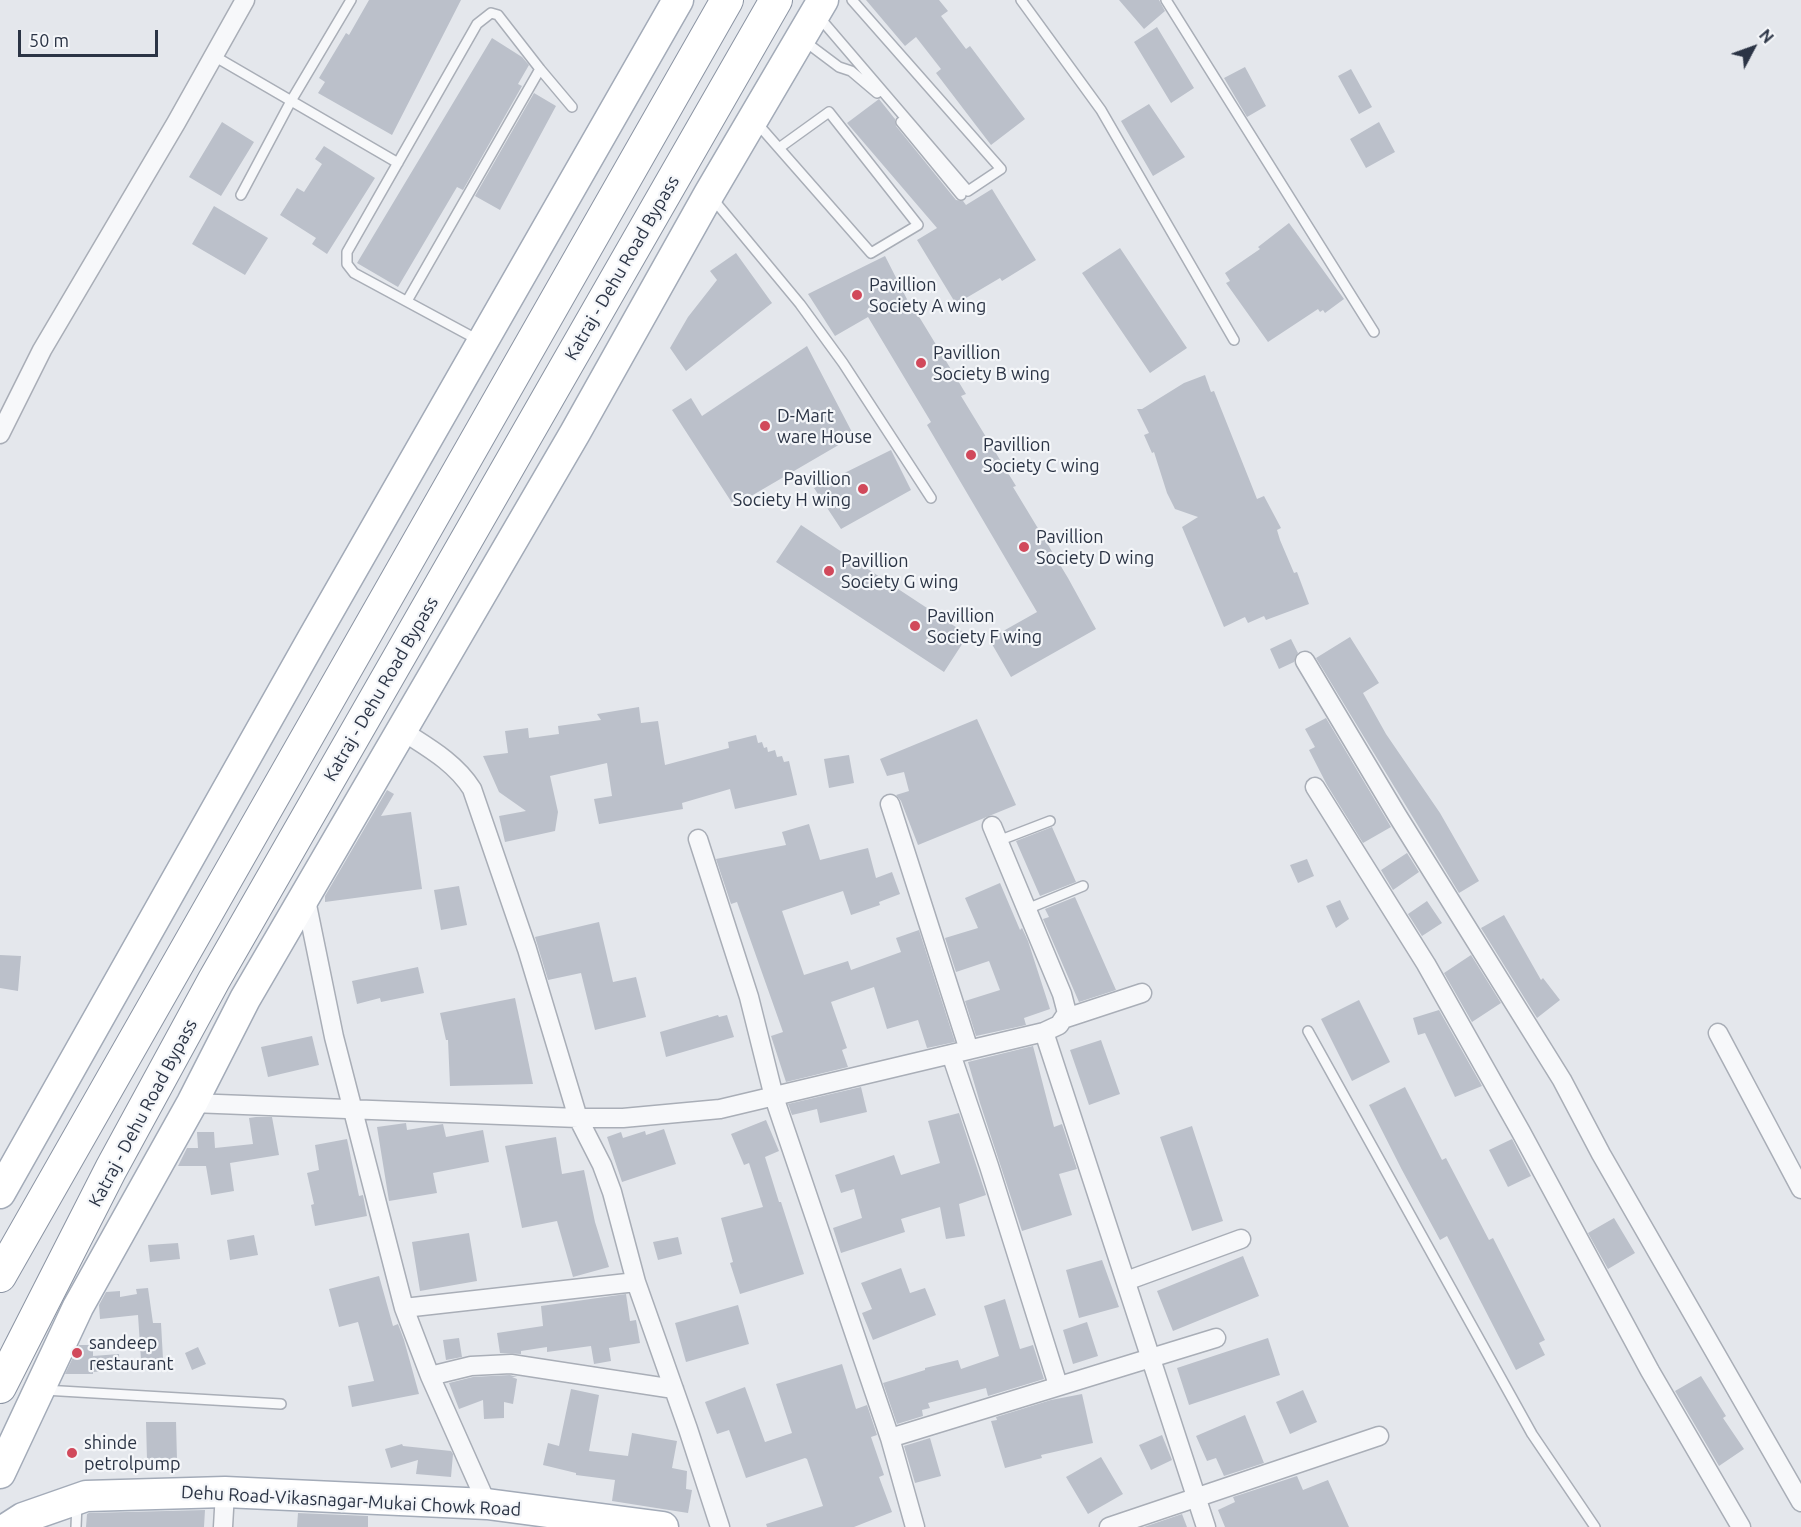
<!DOCTYPE html>
<style>
body{margin:0}
#map{position:relative;width:1801px;height:1527px;overflow:hidden;background:#e4e7ec;font-family:Ubuntu,sans-serif}
canvas{display:block}
.north{position:absolute;left:1723px;top:18px;width:60px;height:60px;-webkit-text-stroke:4px #f4f6f9;paint-order:stroke;rotate:49deg;font-size:16px;font-weight:700;line-height:24px;text-align:center;color:#2b3445}
.north::after{content:'';display:block;margin:auto;width:21px;height:27px;background:#2b3445;clip-path:polygon(50% 0,100% 100%,50% 72%,0 100%)}
.scale{position:absolute;left:18px;top:30px;width:140px;height:27px;box-sizing:border-box;border:3px solid #2b3445;border-top:0;padding-left:8px;font-size:18px;line-height:21px;white-space:nowrap;color:#2b3445;-webkit-text-stroke:4px #f4f6f9;paint-order:stroke}
</style>
<div id="map">
<canvas width="1801" height="1527"></canvas>
<div class="north">N</div>
<div class="scale">50 m</div>
</div>
<script>
const ctx = document.querySelector('canvas').getContext('2d');
ctx.lineJoin = 'round';
function fill(path, color) { ctx.fillStyle = color; ctx.fill(path, 'evenodd'); }
function stroke(path, color, width, dash) { ctx.strokeStyle = color; ctx.lineWidth = width; ctx.lineCap = dash ? 'butt' : 'round'; ctx.setLineDash(dash || []); ctx.stroke(path); }
function write(font, color, halo, rows, align = 'center') {
  ctx.font = font + ' Ubuntu,sans-serif'; ctx.lineWidth = 4.5; ctx.setLineDash([]); ctx.textBaseline = 'middle'; ctx.strokeStyle = halo; ctx.fillStyle = color; for (const [text, x, y, turn = 0] of rows) {
    ctx.save(); ctx.translate(x, y); ctx.rotate((+turn || 0) * Math.PI / 180); ctx.textAlign = isNaN(turn) ? turn : align; if (halo) ctx.strokeText(text, 0, 0); ctx.fillText(text, 0, 0); ctx.restore();
  }
}
fill(new Path2D(`
 M369,0H461L392,135L318,93L325,82L319,78L346,33L349,35Z
 M866,0H939L948,11L941,16L966,49L970,46L1025,119L991,145L936,73L941,69L916,37L905,46Z
 M1119,0H1159L1165,11L1144,29Z
 M1157,27L1194,88L1171,103L1134,42Z
 M492,38L522,57L529,65L518,84L522,86L463,190L457,187L398,287L357,263Z
 M1245,67L1266,106L1247,117L1224,78Z
 M1351,69L1372,107L1359,114L1338,76Z
 M534,93L556,106L500,210L475,196Z
 M879,99L895,119L896,126L956,200L963,201L966,205L992,189L1036,260L1002,281L1000,278L956,304L917,240L937,228L847,123Z
 M1149,104L1185,157L1153,176L1121,121Z
 M222,122L254,142L221,196L189,177Z
 M1379,122L1395,152L1366,168L1350,139Z
 M324,146L375,178L327,254L312,244L316,238L280,215L297,188L304,192L322,164L315,159Z
 M214,206L268,238L245,275L192,244Z
 M1289,223L1344,299L1325,313L1323,310L1320,312L1318,309L1268,342L1226,283L1230,281L1225,273L1260,249L1258,247Z
 M1120,248L1187,348L1150,373L1082,273Z
 M736,253L772,303L686,371L670,348L688,317L717,280L710,271Z
 M885,256L913,311L915,310L966,394L961,396L1016,486L1013,487L1068,578L1096,629L1011,677L989,639L1037,612L927,425L931,422L868,317L835,336L808,294Z
 M807,346L854,436L734,506L672,410L691,398L702,416Z
 M1205,375L1211,392L1214,391L1257,499L1264,496L1281,528L1277,530L1280,540L1294,573L1297,572L1309,604L1266,620L1264,616L1248,623L1245,617L1224,627L1182,527L1198,517L1175,509L1167,493L1154,452L1152,453L1144,435L1149,433L1137,409H1142L1184,383Z
 M891,450L911,490L841,529L814,488Z
 M801,525L968,635L944,672L776,562Z
 M1350,637L1379,683L1363,693L1386,734L1440,813L1479,881L1459,893L1316,658Z
 M1291,639L1298,653L1294,662L1279,669L1270,649Z
 M639,707L641,723L658,721L665,765L729,748L728,742L756,735L758,743L762,742L764,748L767,747L768,752L775,750L777,757L782,756L784,762L789,761L797,795L735,809L730,789L682,803L683,809L599,824L594,799L612,796L607,763L550,776L558,812L555,831L505,842L499,816L526,811L499,792L483,756L508,753L505,731L528,728L529,738L559,734L558,726L601,720L597,714Z
 M1326,718L1391,827L1363,843L1327,785L1309,750L1315,747L1305,729Z
 M977,719L1016,805L918,845L901,801L896,795L909,791L904,772L887,776L880,759Z
 M849,755L854,783L829,788L824,759Z
 M387,790L394,794L381,816L411,812L422,889L325,902V896Z
 M809,824L820,860L868,848L876,878L892,872L900,894L879,902L880,905L851,915L843,891L782,911L804,975L848,961L851,970L901,952L896,938L919,930L955,1042L927,1048L918,1020L887,1029L874,987L831,1002L847,1048L842,1050L848,1067L786,1082L771,1036L783,1032L737,902L731,904L716,859L786,845L782,832Z
 M1052,827L1076,882L1040,896L1016,841Z
 M1407,853L1419,872L1393,890L1381,870Z
 M1307,859L1314,876L1298,883L1290,865Z
 M1000,883L1020,930L1022,928L1028,941L1050,1009L1024,1018L1026,1025L976,1036L965,1001L1000,990L989,961L956,972L945,938L978,928L965,898Z
 M459,886L467,925L441,930L434,890Z
 M1075,897L1116,990L1079,1002L1043,919L1049,917L1045,909Z
 M1340,900L1349,919L1336,928L1326,906Z
 M1427,901L1442,923L1422,936L1408,914Z
 M1504,915L1541,980L1543,978L1560,1000L1537,1018L1481,928Z
 M599,922L613,982L636,977L646,1017L595,1030L581,973L548,980L535,937Z
 M0,955L21,956L18,991L0,988Z
 M1471,955L1501,1003L1472,1022L1444,973Z
 M418,967L424,993L381,1002L380,998L357,1004L352,981Z
 M515,998L533,1084L450,1086L448,1040H446L440,1013Z
 M1359,1000L1390,1062L1352,1081L1321,1019Z
 M1439,1010L1482,1086L1455,1097L1425,1033L1418,1035L1413,1018Z
 M718,1015L719,1017L727,1015L734,1037L666,1057L660,1032Z
 M312,1036L319,1065L268,1077L261,1047Z
 M1101,1040L1120,1094L1089,1105L1070,1050Z
 M1033,1046L1054,1127L1062,1124L1077,1169L1059,1174L1072,1215L1022,1231L980,1103L968,1062Z
 M861,1087L867,1112L820,1123L817,1109L792,1115L788,1104Z
 M1405,1087L1442,1160L1446,1158L1489,1240L1493,1238L1545,1340L1539,1343L1545,1355L1516,1370L1447,1236L1440,1240L1402,1170L1369,1105Z
 M959,1113L986,1195L959,1204L965,1236L946,1239L940,1207L901,1219L905,1232L841,1253L833,1228L862,1218L854,1189L841,1193L835,1175L894,1155L901,1175L940,1163L928,1121Z
 M256,1117H272L279,1155L230,1163L234,1191L211,1195L206,1166H178L187,1148H198L197,1132H214L215,1148L253,1144L249,1118Z
 M766,1120L779,1151L765,1157L779,1202H781L804,1274L740,1294L730,1263L733,1262L721,1218L763,1207L749,1163L744,1165L731,1134Z
 M406,1123L407,1130L443,1124L446,1137L483,1130L489,1162L433,1173L437,1193L389,1201L377,1127Z
 M1192,1126L1223,1221L1192,1231L1160,1137Z
 M664,1129L676,1164L622,1182L607,1137L621,1132L623,1138L645,1131L646,1135Z
 M556,1137L562,1174L584,1170L595,1222L609,1267L573,1277L557,1221L522,1228L505,1146Z
 M347,1139L359,1196L363,1195L367,1216L315,1226L311,1205L314,1204L307,1173L319,1170L315,1145Z
 M1512,1139L1531,1176L1508,1187L1489,1150Z
 M1614,1218L1635,1253L1608,1269L1588,1233Z
 M469,1233L477,1281L420,1291L412,1242Z
 M254,1235L258,1255L230,1260L227,1240Z
 M678,1237L682,1254L658,1260L653,1242Z
 M178,1243L180,1259L150,1262L148,1245Z
 M1243,1256L1259,1296L1173,1331L1157,1291Z
 M1102,1260L1119,1307L1079,1318L1066,1270Z
 M901,1268L910,1293L925,1288L936,1315L873,1340L862,1313L872,1309L861,1283Z
 M379,1276L393,1326L398,1324L404,1340L419,1394L352,1407L348,1386L374,1381L358,1322L339,1327L329,1289Z
 M148,1288L153,1323H161L163,1359L141,1360L138,1315L100,1319L99,1305L106,1292L120,1291V1297L137,1294L136,1289Z
 M626,1294L630,1321L636,1320L640,1343L609,1348L611,1361L594,1364L591,1346L547,1352V1347L521,1351V1354L500,1353L497,1333L543,1326L541,1306Z
 M1005,1299L1020,1349L1033,1345L1044,1379L988,1396L986,1388L928,1403L930,1408L922,1410L923,1416L897,1424L883,1383L925,1370V1368L958,1360L961,1369L999,1356L984,1306Z
 M738,1305L749,1344L686,1362L675,1323Z
 M1087,1322L1098,1356L1073,1364L1063,1330Z
 M459,1338L462,1357L446,1360L443,1340Z
 M1268,1338L1280,1375L1189,1405L1177,1368Z
 M79,1345H93V1356L119,1354L120,1370L93,1372V1374H65Z
 M198,1347L206,1364L192,1370L185,1353Z
 M842,1364L856,1409L867,1405L877,1435L871,1437L884,1475L879,1477L892,1512L854,1527H767L766,1524L823,1506L807,1459L805,1458L746,1478L729,1430L717,1434L705,1402L745,1387L765,1442L792,1433L776,1384Z
 M510,1375L517,1377H512L517,1379L513,1404L504,1402V1418L484,1419L483,1400L459,1409L449,1383L473,1377Z
 M1701,1376L1726,1416L1723,1418L1744,1449L1719,1466L1675,1391Z
 M571,1389L599,1395L589,1451L628,1456L632,1433L677,1441L672,1468L687,1471L686,1489L692,1490L688,1513L612,1501L615,1480L576,1475V1473L543,1465L548,1443L559,1446Z
 M1303,1390L1317,1422L1290,1434L1276,1402Z
 M1082,1394L1093,1443L1041,1455L1042,1458L1005,1468L991,1421L997,1420L996,1417L1051,1400Z
 M1245,1415L1264,1463L1224,1476L1216,1458L1207,1461L1196,1436Z
 M146,1422H176L177,1460H147Z
 M1162,1435L1172,1460L1151,1470L1139,1445Z
 M930,1438L941,1476L915,1483L904,1446Z
 M402,1444L403,1446L451,1451L453,1454L451,1477L416,1474L418,1460L391,1468L385,1449Z
 M1101,1457L1123,1494L1088,1514L1066,1477Z
 M1297,1476L1303,1490L1328,1480L1349,1527H1225L1218,1510L1235,1502L1233,1497Z
 M205,1510L204,1527H86L87,1514L89,1513Z
 M298,1513L368,1516V1527H297Z
 M1182,1514L1187,1527H1144Z`), '#bbc0ca');
const service = new Path2D(`
 M1021,0L1101,110L1234,340
 M1166,0L1374,332
 M819,17L968,191L1001,169L852,0
 M803,40L839,67L851,71L877,93
 M214,56L398,163
 M756,122L871,253L918,225L829,112L779,148
 M901,122L961,195
 M241,195L291,101L351,0
 M713,199L800,304L843,363L931,498
 M407,301L540,69
 M480,341L354,273L347,264V252L477,24L491,13L498,15L540,69L572,107
 M998,841L1050,821
 M1027,909L1083,886
 M1308,1031L1532,1434L1595,1527
 M44,1390L281,1404
 M76,1527L77,1504`);
const minor = new Path2D(`
 M0,434L42,350L176,123L245,0
 M1305,661L1397,815L1562,1080L1601,1154L1801,1502
 M401,730C427,747 455,762 472,789L527,949L578,1118L602,1165L612,1192L636,1282L688,1429L720,1527
 M1315,787L1426,964L1521,1132L1650,1371L1741,1527
 M890,804L969,1050
 M698,839L749,997L774,1097L890,1438L915,1527
 M305,895L334,1037L404,1308L430,1376L487,1504
 M1063,1019L1142,993
 M1044,1032L1206,1527
 M1718,1033L1801,1189
 M951,1054L989,1166L1058,1385
 M192,1103L578,1118H623L720,1109L1044,1032L1059,1025L1067,1013L1062,994L992,826
 M1126,1281L1241,1239
 M404,1308L636,1282
 M430,1376L471,1366L511,1364L674,1389
 M890,1438L1216,1338
 M223,1527L225,1492
 M1109,1527L1379,1436`);
const primary = new Path2D(`
 M0,1193L313,638L678,0
 M0,1473L78,1307L192,1103L245,999L575,433L709,194L823,0
 M9,1527L23,1518L86,1496L225,1492L487,1504L663,1527`);
const trunk = new Path2D(`
 M0,1276L727,0
 M0,1387L111,1169L214,980L776,0`);
stroke(service, '#a9aeb7', 12);
stroke(minor, '#a9aeb7', 21);
stroke(primary, '#a3abb8', 33);
stroke(trunk, '#8b94a3', 34);
stroke(service, '#f7f8fa', 9);
stroke(minor, '#f7f8fa', 18);
stroke(primary, '#fff', 30);
stroke(trunk, '#fff', 32);
for (const [x, y, r, color] of [
 [857,295,6,"#d1495b"],
 [921,363,6,"#d1495b"],
 [765,426,6,"#d1495b"],
 [971,455,6,"#d1495b"],
 [863,489,6,"#d1495b"],
 [1024,547,6,"#d1495b"],
 [829,571,6,"#d1495b"],
 [915,626,6,"#d1495b"],
 [77,1353,6,"#d1495b"],
 [72,1453,6,"#d1495b"]
]) { const dot = new Path2D(); dot.arc(x, y, r, 0, 2 * Math.PI); ctx.fillStyle = color; ctx.fill(dot); stroke(dot, '#f4f6f9', 2); }
write('18px', '#2b3445', '#f4f6f9', [
 ["Katraj - Dehu Road Bypass",622,268,-60],
 ["Katraj - Dehu Road Bypass",381,689,-60],
 ["Katraj - Dehu Road Bypass",143,1113,-62],
 ["Dehu Road-Vikasnagar-Mukai Chowk Road",351,1501,3]
]);
write('18px', '#2b3445', '#f4f6f9', [
 ["Pavillion",869,285],
 ["Society A wing",869,306],
 ["Pavillion",933,353],
 ["Society B wing",933,374],
 ["D-Mart",777,416],
 ["ware House",777,437],
 ["Pavillion",983,445],
 ["Society C wing",983,466],
 ["Pavillion",851,479,"right"],
 ["Society H wing",851,500,"right"],
 ["Pavillion",1036,537],
 ["Society D wing",1036,558],
 ["Pavillion",841,561],
 ["Society G wing",841,582],
 ["Pavillion",927,616],
 ["Society F wing",927,637],
 ["sandeep",89,1343],
 ["restaurant",89,1364],
 ["shinde",84,1443],
 ["petrolpump",84,1464]
], 'left');
</script>
